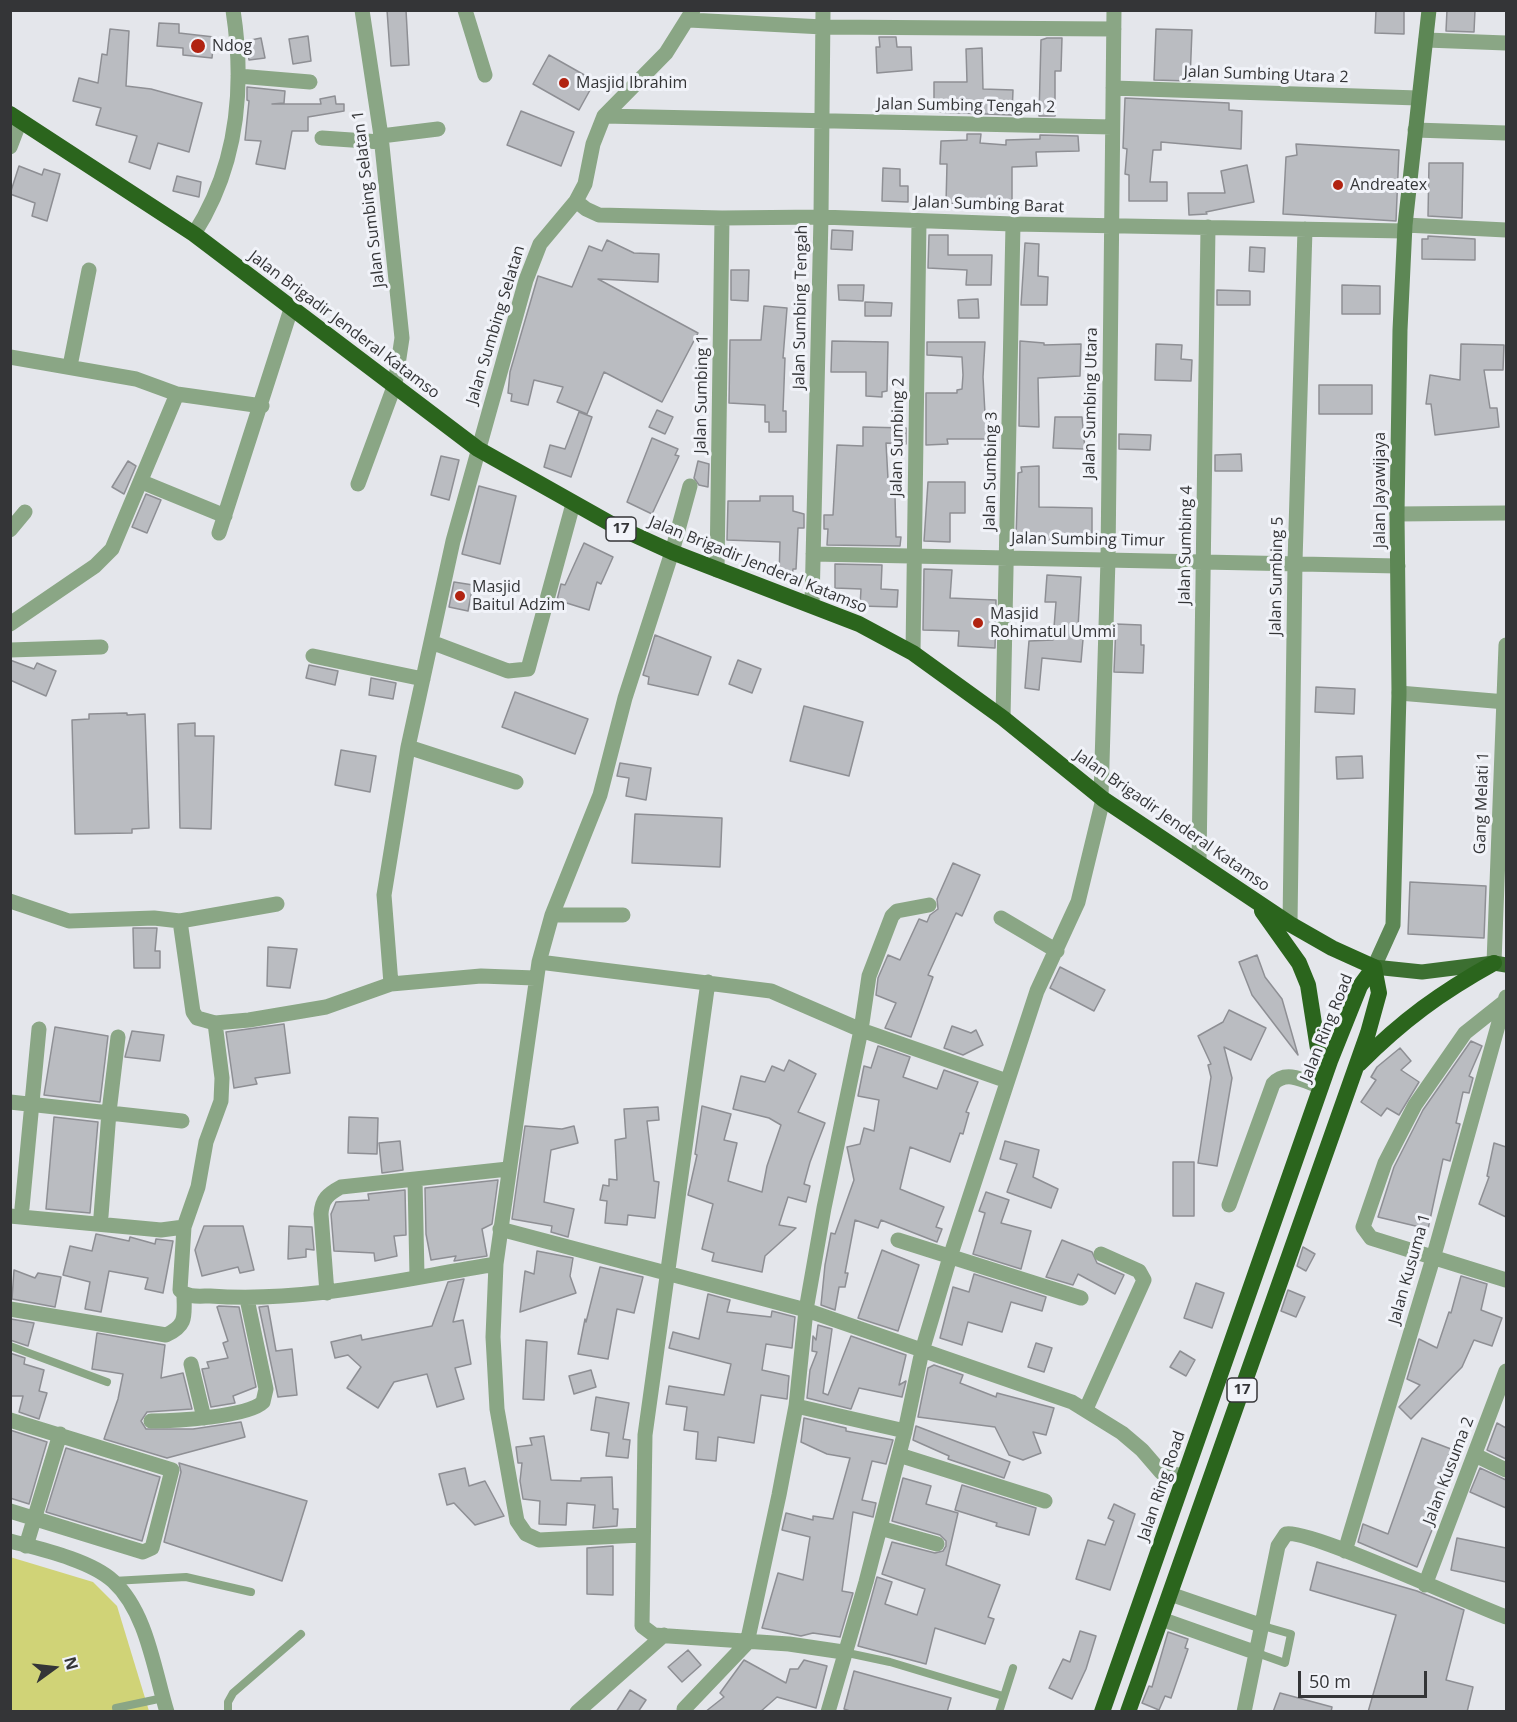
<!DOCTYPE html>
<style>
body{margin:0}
#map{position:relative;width:1517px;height:1722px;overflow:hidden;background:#e4e6eb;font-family:"Open Sans",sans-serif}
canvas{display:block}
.frame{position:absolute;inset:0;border:12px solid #343537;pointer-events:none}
.north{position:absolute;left:24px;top:1638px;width:60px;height:60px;-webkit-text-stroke:4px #f1f3f9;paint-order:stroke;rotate:75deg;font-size:16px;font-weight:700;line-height:24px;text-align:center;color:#343537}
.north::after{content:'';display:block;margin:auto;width:21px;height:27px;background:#343537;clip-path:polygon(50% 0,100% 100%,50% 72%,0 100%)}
.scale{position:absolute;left:1298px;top:1671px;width:129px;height:27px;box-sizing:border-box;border:3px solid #343537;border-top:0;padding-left:8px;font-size:18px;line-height:21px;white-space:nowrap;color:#343537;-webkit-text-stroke:4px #f1f3f9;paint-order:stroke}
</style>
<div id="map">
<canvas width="1517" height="1722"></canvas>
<div class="frame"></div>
<div class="north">N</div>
<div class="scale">50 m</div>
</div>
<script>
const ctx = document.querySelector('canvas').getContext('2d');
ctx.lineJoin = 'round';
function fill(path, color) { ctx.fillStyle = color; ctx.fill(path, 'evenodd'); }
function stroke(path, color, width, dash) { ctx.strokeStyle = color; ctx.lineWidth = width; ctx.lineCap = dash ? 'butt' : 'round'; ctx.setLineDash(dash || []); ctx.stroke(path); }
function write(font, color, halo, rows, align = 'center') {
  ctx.font = font + ' "Open Sans",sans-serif'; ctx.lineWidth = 6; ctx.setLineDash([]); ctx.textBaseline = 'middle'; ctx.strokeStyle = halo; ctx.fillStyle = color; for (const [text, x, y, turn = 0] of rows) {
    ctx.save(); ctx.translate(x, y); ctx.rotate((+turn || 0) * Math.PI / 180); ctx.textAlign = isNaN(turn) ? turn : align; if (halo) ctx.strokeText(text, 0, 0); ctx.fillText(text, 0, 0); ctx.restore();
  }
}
fill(new Path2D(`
 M10,1557L93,1582L117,1606L149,1711H12Z`), '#d0d377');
const building = new Path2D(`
 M387,10H406L409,65L391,66Z
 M1376,10H1404V34L1375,33Z
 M1447,10H1475L1474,32L1446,31Z
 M159,23L179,24V33L214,37L212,58L183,55V48L157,46Z
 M110,29L129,31L126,86L151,89L202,103L189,152L158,143L150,169L129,162L137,136L96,125L101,108L73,101L79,78L98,83L102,54L107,55Z
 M1156,29L1192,30L1190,81L1154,80Z
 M308,36L311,61L293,64L289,39Z
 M879,37H896L897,47H911L912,70L877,73L876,47H880Z
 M261,38L265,58L249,60L246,41Z
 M1047,38H1062L1061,71H1055V116H1039L1041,40Z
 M982,48L983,89L1013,90L1012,115L934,112V82H967L966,49Z
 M549,55L595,81L579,110L533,84Z
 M247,87L285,91L284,103L272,104H321L320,99L335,96L336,104H344V111L308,117V131H292L285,169L256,164L261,141L245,140L249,101L247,100Z
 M1125,98L1229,103V110L1242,111L1241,149L1161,142V150H1153L1150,182H1167V201H1129V175L1125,174L1127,149L1123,148Z
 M521,111L574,132L561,166L507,145Z
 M967,134H981L980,143L1006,145V140L1040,139V135L1078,136L1079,151L1036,152L1037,166L1012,167V205L946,203L947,164H940L941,141L967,140Z
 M1296,144L1399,150L1396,221L1283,214L1286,157L1297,155Z
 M1429,163H1463L1462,218L1428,216Z
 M1247,165L1254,202L1206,212L1207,214L1189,215L1188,193H1225L1221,171Z
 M19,166L42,175L44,169L60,174L47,221L32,216L35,203L10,194Z
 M883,168L900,169V186H908V202L882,201Z
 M177,176L201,182L199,197L173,191Z
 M832,230L853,231L852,250L831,249Z
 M929,235H948V255H992L991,285H966L967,270L928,268Z
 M1428,236L1475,239V260L1422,259V239H1428Z
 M607,240L634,253L659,254L658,282L598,279L698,333L662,402L604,372L587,414L557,402L563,387L534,380L528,405L511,401L512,394L508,393L510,372L538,276L572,287L589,246L602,251Z
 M1025,243L1039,244L1038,276L1048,277L1047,305H1021Z
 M1250,247L1265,248L1264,272L1249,271Z
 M731,270H749L748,301L731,300Z
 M838,285H864L863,301L839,300Z
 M1342,285L1380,286V314H1342Z
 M1217,290L1250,291V305H1217Z
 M978,299L979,318H959L958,300Z
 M865,302L892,303L891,316H865Z
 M764,306L787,308L783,358H785L783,411H786V432H769V422H765V405L729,403L730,340H761Z
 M832,341L888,342L887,391L882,392V397L866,396V372H831Z
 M1020,341L1044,343V345L1081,344L1080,376L1038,378L1039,427L1019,426Z
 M927,342H985L983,377L985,414H989V439H947L948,444L926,445V393H957V390L962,389L963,375L962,357L927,355Z
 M1156,344L1182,345L1181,359L1192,360L1191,381L1155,380Z
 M1461,344L1504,345L1503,370H1484L1490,408H1497L1499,427L1435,435L1431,404H1426L1430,375L1460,380Z
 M1319,385H1372V414H1319Z
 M657,410L673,417L665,434L649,427Z
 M579,412L592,417L571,477L544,467L550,445L565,449Z
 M1055,417H1082L1085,449L1053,448Z
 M863,427L906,428V444L886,443L888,479L900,480V497L895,496L896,537H901L900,546L827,545L828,529H824V515H833L837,445L863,446Z
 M1119,434L1151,435L1150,450L1119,449Z
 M652,438L678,449L675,455L679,456L652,514L627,502Z
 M1241,454L1242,471H1215V455Z
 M441,456L459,460L449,500L431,495Z
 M128,461L136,466L124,494L112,487Z
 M698,461L709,464L708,487L699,485L694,478Z
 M1039,466V507L1092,508V542L1016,539L1018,473L1022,472L1021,467Z
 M928,482H965V513H950V542L924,541Z
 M479,486L516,496L500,564L462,554Z
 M146,494L161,500L147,533L132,527Z
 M760,496H793V511L804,514V528H798L796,569H793L792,577H779L780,542L727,540L728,501H760Z
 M584,543L613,557L601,584L597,582L589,610L557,600L561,584L565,585Z
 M835,564L882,565L881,589L898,590L897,607L860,606L861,589L835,588Z
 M924,569L952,570L950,598L996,600L995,648L958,646L959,631L923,630Z
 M1047,575L1081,577L1078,627L1084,628L1081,662L1042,658L1039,690L1025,688L1029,641L1053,640L1056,602H1045Z
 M454,582L473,585L468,611L449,607Z
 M1116,624L1141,625V645H1144L1143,673L1114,672Z
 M655,635L711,657L698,695L648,684L649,677L643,675Z
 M10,660L34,669L37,663L56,671L46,696L10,680Z
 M738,660L761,669L752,693L729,684Z
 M309,665L338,671L335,685L306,678Z
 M371,678L396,683L393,699L369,695Z
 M1316,687L1355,689L1354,714L1315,712Z
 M515,692L588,719L575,754L502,727Z
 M804,706L863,722L849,776L790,761Z
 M127,713V715L145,714L149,828L132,829V833L75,834L72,720L89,719V714Z
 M195,723V736H214L211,829L180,828L178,724Z
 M341,750L376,756L370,792L335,785Z
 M1362,756L1363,778L1337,779L1336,757Z
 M620,763L651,768L646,800L626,796L629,778L617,776Z
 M635,814L722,818L720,867L632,863Z
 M953,863L980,875L962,916L956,913L928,975L933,977L911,1037L885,1028L896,1003L876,995L878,978L888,955L900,960L919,919L927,922L930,915L938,909L937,899Z
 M1410,882L1486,886L1484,938L1408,934Z
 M133,928H157L155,951H160V968H134Z
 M268,947L297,949L290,988L267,986Z
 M1257,955L1265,977L1282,999L1298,1055L1252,995L1239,962Z
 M1060,967L1105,990L1094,1011L1050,988Z
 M1229,1010L1266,1028L1251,1060L1224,1047L1232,1078L1217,1166L1198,1163L1211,1077L1208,1065L1211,1064L1198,1036L1223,1022Z
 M284,1024L290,1073L255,1078L257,1084L234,1088L226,1032Z
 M952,1026L971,1033L976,1030L983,1045L963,1055L944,1048Z
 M55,1027L108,1036L100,1102L44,1095Z
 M132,1031L164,1035L160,1061L125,1057Z
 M1471,1041L1482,1046L1469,1076L1473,1078L1469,1093L1463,1092L1456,1123L1460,1124L1450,1161L1443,1159L1428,1229L1378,1217L1394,1167L1423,1110Z
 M878,1046L910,1057L903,1077L937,1089L944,1070L978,1082L966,1112L969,1113L963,1134L960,1133L950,1162L910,1147L900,1189L944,1207L936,1227L942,1229L937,1242L881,1220L878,1228L855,1220L845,1273H848L845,1287H839L835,1310L821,1305L825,1265L831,1233L835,1234L854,1180L847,1147L860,1144L864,1128L874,1131L879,1100L858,1096L864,1066L871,1068Z
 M1400,1048L1411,1061L1401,1070L1419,1082L1399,1115L1387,1108L1381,1116L1361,1102L1376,1080L1371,1077L1377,1067Z
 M789,1060L816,1074L798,1112L825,1123L810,1162L804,1184L810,1186L806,1202L788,1197L779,1225L796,1228L765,1256L762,1272L712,1261L714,1253L702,1249L713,1204L688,1195L697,1155L695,1154L702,1106L731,1114L724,1140L737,1143L728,1181L762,1192L767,1166L781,1125L769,1118L733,1109L741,1076L765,1082L772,1066L784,1071Z
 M658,1107L659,1120L647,1121L654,1181L659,1182L655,1218L628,1215L627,1225L605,1223L607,1201L600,1200L603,1185L609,1186V1179L617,1180L615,1140L626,1138L624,1109Z
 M54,1117L98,1122L90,1213L46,1209Z
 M349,1117L378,1118L377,1154L348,1153Z
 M525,1126L562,1129L574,1126L578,1143L551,1150L544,1202L574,1209L568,1237L551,1232L552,1226L512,1219Z
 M400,1141L403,1170L382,1173L379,1143Z
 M1005,1141L1039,1150L1033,1177L1058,1189L1051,1208L1007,1192L1017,1164L1000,1159Z
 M1494,1143L1506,1147V1217L1479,1204L1489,1177L1487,1176Z
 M1173,1162H1194V1216H1173Z
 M498,1180L492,1224L482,1229L487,1256L454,1261L456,1256L431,1260L426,1234L425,1188Z
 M405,1190L406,1235L394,1236L397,1256L375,1261L374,1253L334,1251L331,1214L336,1202L369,1200L368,1194Z
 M986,1192L1009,1200L1001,1223L1031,1231L1021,1269L973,1254L985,1213L979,1211Z
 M204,1226H243L254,1270L240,1273L238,1267L202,1276L195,1250Z
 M289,1226L312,1227L314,1250L306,1249V1257L288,1259Z
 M96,1234L129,1241L130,1237L155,1244L156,1239L173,1241L163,1293L145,1289L148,1278L109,1271L101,1312L85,1309L90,1282L63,1275L70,1246L92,1251Z
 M1062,1240L1092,1252L1097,1263L1124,1275L1115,1294L1078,1274L1073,1285L1046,1277Z
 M1303,1247L1315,1254L1306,1271L1297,1266Z
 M882,1250L919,1265L898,1331L858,1318Z
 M537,1251L573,1258L570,1276L576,1293L520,1312L525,1271L534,1274Z
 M600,1267L643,1277L634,1313L617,1309L608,1359L578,1354L585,1319L586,1322Z
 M14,1270L35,1278L38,1273L61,1277L55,1307L12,1299Z
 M974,1274L1046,1297L1042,1311L1011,1302L1002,1332L968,1322L962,1345L940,1338L953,1287L969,1292Z
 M1461,1276L1487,1284L1481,1310L1502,1318L1492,1346L1474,1340L1462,1367L1411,1419L1399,1407L1420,1385L1407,1379L1419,1339L1437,1348L1449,1312L1451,1313Z
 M464,1279L453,1322L463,1320L471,1364L455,1368L464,1399L437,1407L427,1374L394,1382L378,1408L347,1388L361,1367L348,1355L335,1358L331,1342L361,1335L362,1340L432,1326L448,1282Z
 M1196,1283L1224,1293L1212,1328L1184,1318Z
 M1288,1290L1305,1297L1296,1317L1281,1311Z
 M708,1294L730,1300L727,1312L771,1317L772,1311L795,1317L792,1348L766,1344L762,1370L789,1376L787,1399L761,1395L754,1443L718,1437L716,1461L696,1459L698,1432L684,1430L687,1407L666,1404L669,1386L724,1395L731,1364L669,1348L673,1332L699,1339Z
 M219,1306L239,1307L256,1387L233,1396L235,1403L211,1407L202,1369L209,1368L207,1362L228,1358L223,1343L228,1341L217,1307Z
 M268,1306L276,1351L292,1349L297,1395L278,1397L259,1307Z
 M11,1319L34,1323L28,1346L10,1340Z
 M818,1325L832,1329L823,1393L828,1395L851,1336L906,1355L899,1385L906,1381L902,1397L859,1388L851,1409L807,1398L810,1370L817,1352L812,1351L813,1336L816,1340Z
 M97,1333L165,1345L161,1378L183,1373L192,1409L147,1412L141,1421L146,1429H193L241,1422L245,1437L167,1458L104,1439L118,1399L123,1374L92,1369Z
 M526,1340L547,1342L544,1400L523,1399Z
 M1036,1343L1052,1348L1044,1372L1028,1367Z
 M1180,1351L1195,1360L1186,1376L1170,1367Z
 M10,1353L25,1358L24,1364L44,1370L39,1391L47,1393L39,1419L19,1412L23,1396H10Z
 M934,1365L963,1375L960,1383L996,1397L997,1393L1054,1408L1046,1435L1033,1432L1041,1453L1023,1460L1009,1455L995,1427L918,1417L928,1368Z
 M591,1370L596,1387L574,1394L569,1376Z
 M596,1397L629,1403L623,1439L630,1440L628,1458L606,1456L609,1433L591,1430Z
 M804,1418L846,1428V1431L893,1440L886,1464L872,1461L862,1500L876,1503L873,1517L853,1512L842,1591L853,1593L840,1637L813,1633L801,1636L762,1628L778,1573L803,1580L810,1537L782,1530L786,1513L813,1520V1516L833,1519L850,1458L827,1454L801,1442Z
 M1497,1423L1506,1428V1459L1487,1450Z
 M916,1426L1010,1462L1004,1478L948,1459L949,1456L913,1440Z
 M10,1430L47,1442L29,1504L10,1498Z
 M544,1436L551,1480L581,1481V1478L612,1477L613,1509H618L617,1526L593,1528L595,1505L567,1503L566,1525L539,1524L540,1501L523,1499L520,1481L522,1463H518L516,1447L532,1445L530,1438Z
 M1422,1438L1451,1449L1440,1478L1446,1481L1434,1525L1417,1567L1358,1542L1363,1524L1388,1534Z
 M66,1448L160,1477L142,1541L46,1512Z
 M179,1463L307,1501L282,1581L164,1542L181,1472Z
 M465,1468L469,1486L485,1481L504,1516L475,1525L454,1503L447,1505L439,1474Z
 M1480,1468L1506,1480V1508L1470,1492Z
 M903,1478L931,1486L926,1504L958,1513L946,1565L1000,1585L988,1617L994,1619L985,1644L935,1628L926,1664L858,1646L877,1577L892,1582L885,1604L917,1615L925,1589L882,1574L892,1542L935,1553L943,1551L946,1546V1541L940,1535L892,1521Z
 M962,1485L1036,1508L1029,1535L996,1526L997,1523L955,1510Z
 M1114,1504L1135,1514L1110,1590L1076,1579L1088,1540L1105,1545L1114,1521L1108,1518Z
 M1457,1538L1506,1548V1582L1451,1570Z
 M613,1546V1595L587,1594V1548Z
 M1317,1562L1417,1591L1464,1610L1446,1680L1473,1687L1467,1712H1368L1396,1615L1310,1590Z
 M1080,1631L1096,1636L1086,1669L1072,1699L1049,1688L1063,1659L1070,1662Z
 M1168,1632L1188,1639L1185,1648L1188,1649L1171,1698L1165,1696L1159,1710L1142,1703L1149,1686L1152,1687Z
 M688,1650L701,1665L682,1682L668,1667Z
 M744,1660L786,1683L790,1669H798L804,1660L827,1666L816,1708L777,1697L760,1712H705L724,1697L720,1693Z
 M854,1671L951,1698L947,1712H853L844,1709Z
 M630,1690L646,1700L638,1712H616Z
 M1280,1693L1332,1707L1331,1712H1273Z`);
fill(building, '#babcc1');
stroke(building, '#8e8f94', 1.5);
stroke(new Path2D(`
 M10,1346L107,1382
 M113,1581L186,1577L251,1592
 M843,1652L890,1662L1003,1696
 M1257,1653L1285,1663L1291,1634L1263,1626
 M116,1708L163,1698
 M228,1712V1702L233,1693L301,1634
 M999,1712L1013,1668`), '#8aa685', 8);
stroke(new Path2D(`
 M465,10L485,75
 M689,20L823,27L1114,29
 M1426,40L1506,43
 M238,76L310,82
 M1113,88L1418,98
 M604,116L1112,127
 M1415,130L1506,133
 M381,136L438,129
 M322,138L381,142
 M576,201L586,209L599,215L722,218L821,217L1013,224L1405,231
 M1405,225L1506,230
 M194,234C237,167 245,88 233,10
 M10,357L136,379L177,394L262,406
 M70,366L89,270
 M142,482L225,516
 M358,484L395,384L402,338L381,136L362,10
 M1397,514L1506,513
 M10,530L25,512
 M219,533L291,309
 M813,554L1398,566
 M717,570L722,218
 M812,604L821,217L823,10
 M10,624L95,566L112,549L177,394
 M431,642L508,671L528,669L573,504
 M10,650L101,647
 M913,653L919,221
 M313,656L423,679
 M1399,693L1506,702
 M1003,718L1013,224
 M408,747L516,782
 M1101,797L1108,559L1114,10
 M1199,862L1208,227
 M10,901L69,921L154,918L180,921L193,1012L197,1018L215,1023L249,1020L326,1007L391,984L481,976L535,978
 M552,915H623
 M1001,918L1057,951
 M180,921L277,904
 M1290,924L1295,562L1305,229
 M539,962L771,991L861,1030L1007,1081
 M1494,963L1506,645
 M708,982L645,1435L642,1626L654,1635L789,1644L843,1652
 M391,984L384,895L408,747L453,541L526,280L540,244L576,201L585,184L593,144L604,116L666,53L693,10
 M1504,1002L1465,1033L1415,1105L1385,1163L1363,1227L1371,1238L1506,1280
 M10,1102L182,1121
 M415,1179L417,1276
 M1229,1205L1273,1084C1286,1069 1305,1081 1321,1087
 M22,1208L39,1029
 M10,1216L161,1230L184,1227L198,1187L206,1142L221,1101L222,1078L215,1023
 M101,1216L109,1112L118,1037
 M184,1227L180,1290C187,1298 200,1296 210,1296C307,1303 401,1279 496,1264
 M500,1229L806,1310L1072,1402L1122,1433L1142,1450L1161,1472L1184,1476
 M898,1240L1081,1298
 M327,1293L321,1214C322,1199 328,1194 341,1187L508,1169
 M10,1309L166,1335C188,1325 184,1315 184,1294
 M191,1364L204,1418
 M796,1406L905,1431
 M1086,1409L1144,1280L1139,1271L1101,1254
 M10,1420L172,1470L152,1548L143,1552L10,1511
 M151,1421C174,1421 248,1417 263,1402L266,1389L247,1299
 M899,1455L1045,1501
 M1475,1455L1506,1470
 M880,1528L937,1544
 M642,1535L539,1540L526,1534L517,1521L497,1409L493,1337L496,1264L539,962L552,915L600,795L625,698L672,552L690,486
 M26,1546L60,1434
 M1345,1551L1434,1255L1506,997
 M1425,1585L1506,1371
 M1170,1594L1263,1626
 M1161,1619L1257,1653
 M684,1709L747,1643L779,1495L796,1406L806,1310L824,1208L861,1030L869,976L892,916L897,911L929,905
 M577,1712L664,1635
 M828,1712L866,1582L905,1431L922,1351L950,1257L1037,991L1078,902L1103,799
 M1244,1712L1278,1546L1286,1534C1307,1528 1472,1605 1506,1617`), '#8aa685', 15);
stroke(new Path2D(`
 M10,147L20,121
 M10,1541C40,1549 90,1560 113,1581C147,1612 154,1670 167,1712`), '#8aa685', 15);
stroke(new Path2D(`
 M1374,967L1393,925L1399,693L1397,514L1400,330L1405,225L1429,10`), '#5d8755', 15);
stroke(new Path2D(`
 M1374,967L1422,972L1494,963L1506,965`), '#3c6f31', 15);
stroke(new Path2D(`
 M10,114L194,234L478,449L613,525L672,552L859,624L913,653L1003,718L1103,799L1290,924L1332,948L1374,967
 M1262,911L1299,963L1308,985L1323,1081
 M1359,1064C1403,1020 1440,993 1494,963
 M1102,1712L1330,1061L1360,986L1374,967
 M1128,1712L1368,1033L1379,993L1374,967`), '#2b651d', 16);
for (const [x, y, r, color] of [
 [198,46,8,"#b12311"],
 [564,83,6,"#b12311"],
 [1338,185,6,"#b12311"],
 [460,596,6,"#b12311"],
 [978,623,6,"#b12311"]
]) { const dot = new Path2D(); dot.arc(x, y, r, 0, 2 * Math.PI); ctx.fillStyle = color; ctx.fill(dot); stroke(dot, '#f1f3f9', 2); }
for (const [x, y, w] of [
 [621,529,30],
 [1242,1390,30]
]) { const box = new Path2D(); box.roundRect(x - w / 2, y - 12, w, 24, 4.5); ctx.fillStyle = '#f1f3f9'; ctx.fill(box); stroke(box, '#343537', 1.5); }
write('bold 15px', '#343537', null, [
 ["17",621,529],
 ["17",1242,1390]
]);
write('16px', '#343537', '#f1f3f9', [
 ["Ndog",212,46],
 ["Masjid Ibrahim",576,83],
 ["Andreatex",1350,185],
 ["Masjid",472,587],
 ["Baitul Adzim",472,605],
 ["Masjid",990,614],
 ["Rohimatul Ummi",990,632]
], 'left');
write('16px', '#343537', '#f1f3f9', [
 ["Jalan Sumbing Utara 2",1266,75,2],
 ["Jalan Sumbing Tengah 2",966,106,1],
 ["Jalan Sumbing Selatan 1",369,199,-97],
 ["Jalan Sumbing Barat",989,205,2],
 ["Jalan Sumbing Tengah",801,307,-89],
 ["Jalan Brigadir Jenderal Katamso",344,325,37],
 ["Jalan Sumbing Selatan",496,325,-73],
 ["Jalan Sumbing 1",702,394,-89],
 ["Jalan Sumbing Utara",1091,403,-89],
 ["Jalan Sumbing 2",898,437,-89],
 ["Jalan Sumbing 3",991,471,-89],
 ["Jalan Jayawijaya",1380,490,-90],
 ["Jalan Sumbing Timur",1088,540,1],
 ["Jalan Sumbing 4",1186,545,-89],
 ["Jalan Brigadir Jenderal Katamso",758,565,22],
 ["Jalan Sumbing 5",1277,576,-89],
 ["Gang Melati 1",1482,803,-88],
 ["Jalan Brigadir Jenderal Katamso",1172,821,35],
 ["Jalan Ring Road",1327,1028,-68],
 ["Jalan Kusuma 1",1410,1269,-74],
 ["Jalan Kusuma 2",1449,1471,-69],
 ["Jalan Ring Road",1162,1486,-71]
]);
</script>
